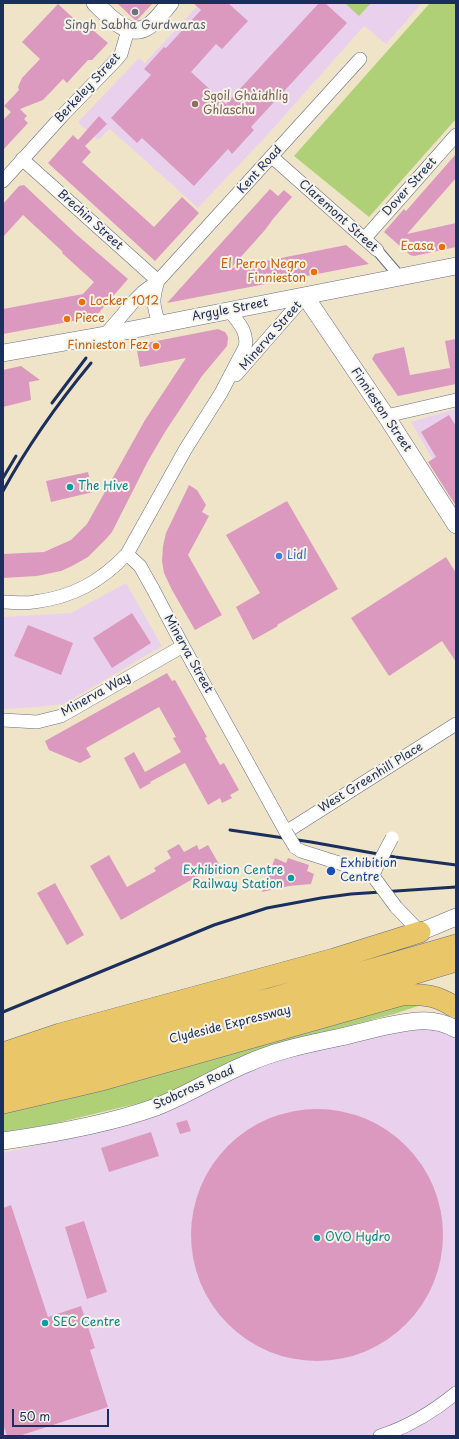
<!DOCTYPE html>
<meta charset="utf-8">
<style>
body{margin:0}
#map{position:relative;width:459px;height:1439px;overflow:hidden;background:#efe4c8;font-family:"Playpen Sans",sans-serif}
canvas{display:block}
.frame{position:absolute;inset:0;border:4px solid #1b2f5e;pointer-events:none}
.scale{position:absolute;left:12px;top:1409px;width:97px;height:18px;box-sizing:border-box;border:2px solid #1b2f5e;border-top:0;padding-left:5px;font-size:12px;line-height:14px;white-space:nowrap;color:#1b2f5e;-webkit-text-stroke:3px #f7f3e8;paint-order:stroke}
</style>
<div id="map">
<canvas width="459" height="1439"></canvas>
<div class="frame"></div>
<div class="scale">50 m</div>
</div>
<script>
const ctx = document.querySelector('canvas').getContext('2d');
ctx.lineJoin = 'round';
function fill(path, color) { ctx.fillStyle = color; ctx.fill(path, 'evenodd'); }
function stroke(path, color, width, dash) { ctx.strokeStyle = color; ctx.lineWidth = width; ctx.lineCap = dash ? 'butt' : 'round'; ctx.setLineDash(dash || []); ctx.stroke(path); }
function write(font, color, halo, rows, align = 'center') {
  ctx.font = font + ' "Playpen Sans",sans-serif'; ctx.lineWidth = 4; ctx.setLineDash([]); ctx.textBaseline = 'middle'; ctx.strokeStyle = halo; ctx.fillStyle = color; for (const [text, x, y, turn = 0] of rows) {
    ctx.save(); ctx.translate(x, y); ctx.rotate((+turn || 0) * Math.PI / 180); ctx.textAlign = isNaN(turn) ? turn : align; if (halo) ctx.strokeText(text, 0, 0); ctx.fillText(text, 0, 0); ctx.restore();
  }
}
fill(new Path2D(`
 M200,3H422L386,44L364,26L269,133L198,208L110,129L98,140L78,122L139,58L145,63Z
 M456,409V500L411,422Z
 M126,583L162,646L64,704L37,707L3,709V617L71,613Z
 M419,1026L456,1035V1436H3V1153L101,1131L270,1061Z`), '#e9d1ed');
fill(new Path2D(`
 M345,3H371L359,16Z
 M430,3H456V119L369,217L294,156Z
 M409,999L430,1002L394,1014L328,1031L148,1101L48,1125L3,1132V1107Z`), '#b0d077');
fill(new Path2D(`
 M117,3H153L137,20H135Z
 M193,3H228L248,21L222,49L216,44L191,72L226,104L319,3H325L347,23L251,127L254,130L232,154L228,149L194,186L142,138L137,143L111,118L151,75L144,69L164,47L166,48L201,10Z
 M58,4L84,28L87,25L108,43L92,60H88L67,83L63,79L43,100L20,109L27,116L24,119L28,123L3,150V120L11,112L4,106L19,90L18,87L22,78L40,59L22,42Z
 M99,116L107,124L85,146L91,152L82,162L154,227L182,197L199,213L155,261L48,163L73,135L78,140Z
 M456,154V178L407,234L456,223V247L414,256L410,255L384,232L404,209L406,211Z
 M24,185L77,235L128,279L95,317L3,334V309L83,294L94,282L62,253L63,252L23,215L3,237V204L19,186Z
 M270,189L278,196L284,190L292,197L273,219L265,230L231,268L346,245L369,264L167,303Z
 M218,329L225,332L227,335L228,338L227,346L202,376L165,432L148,461L112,532L106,539L88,557L72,566L61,571L37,576L3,578V554L44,552L71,540L87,524L145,420L186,358L140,367L136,345Z
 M456,339V384L398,396L372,359L375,354L404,347L410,375L450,368L445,341Z
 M21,366L40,380L29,382L31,400L3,407V370Z
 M449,415L456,426V506L428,462L436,457L421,432Z
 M88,472L93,492L51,502L46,481Z
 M189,485L197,490L206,505L202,512L209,516L188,555L222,615L195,630L172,590L164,573L162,561L163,546L166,533Z
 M287,501L338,589L277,625L278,626L253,640L236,607L260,593L226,535Z
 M446,557L456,573V662L442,641L389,676L351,618Z
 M132,613L151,643L112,668L93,638Z
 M28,625L73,643L61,675L14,656Z
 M167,673L172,681L175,680L207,737L205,738L220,765L224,763L239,790L230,795L232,798L222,803L220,798L208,805L185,763L150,782L151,783L140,789L124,758L134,752L145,772L181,752L173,738L176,737L159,707L86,748L91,757L80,763L49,750L45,741Z
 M179,844L184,852L197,845L199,850L208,845L219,864L121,920L90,866L109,855L127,887L156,871L154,868L171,858L167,851Z
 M275,858L286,863L288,858L309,865L307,871L314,874L311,884L289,886L262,892Z
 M55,883L84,935L67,945L37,893Z
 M191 1235a126 126 0 1 1 252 0a126 126 0 1 1-252 0Z
 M187,1120L191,1131L180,1134L176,1123Z
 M151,1132L159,1156L109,1172L101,1148Z
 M11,1205L48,1317L81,1306L95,1348L90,1350L108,1407L19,1436H7L3,1424V1208Z
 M84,1221L107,1292L87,1299L65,1227Z`), '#dc99bf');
const pedestrian = new Path2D(`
 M377,250L401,278`);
const minor = new Path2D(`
 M272,157L377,250
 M22,159L158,281
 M3,181L62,116L117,59L121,54L128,30
 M365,238L456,135
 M158,281C152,300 153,305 159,324
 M105,335L135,300L143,292L158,281L360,59
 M236,375L305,296
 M386,416L456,400
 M127,554L140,566L154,591L183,646L286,832L456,724
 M3,602C13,602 24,604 34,602C73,597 100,582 127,554L185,450L221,393L245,347C249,332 237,321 229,310
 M3,720L37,722L61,716L183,646
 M295,847L301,851L339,863L373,876L376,868
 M396,907L420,932
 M380,1436C408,1427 433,1412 456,1393`);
const tertiary = new Path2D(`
 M95,3C107,14 127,39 147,27C156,22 163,11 170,3
 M305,296L386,416L456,525
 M3,353L105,335L456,266
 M420,932L456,917
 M3,1141C52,1134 109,1124 156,1107C187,1095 215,1077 246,1064C276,1050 309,1044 341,1037C367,1031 392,1023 418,1021C431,1020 445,1023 456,1029`);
const primary = new Path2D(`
 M3,1053L60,1034L334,959L420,932
 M3,1067L55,1052L269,999L456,945
 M3,1085C154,1044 306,1007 456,961
 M3,1103L102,1080L402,995C423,993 439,996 456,1008`);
stroke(pedestrian, '#656e83', 12);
stroke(minor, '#656e83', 14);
stroke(tertiary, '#656e83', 18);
stroke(primary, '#656e83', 22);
stroke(pedestrian, '#fff', 10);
stroke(minor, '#fff', 13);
stroke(tertiary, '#fff', 17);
stroke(primary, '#e9c769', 21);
stroke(new Path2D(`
 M52,403L86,358
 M3,478L16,456
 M3,491C28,445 58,403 91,363
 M230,830L311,842L395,857L456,865
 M3,1012L214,925L267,908L321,898L351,894L456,887`), '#1b2f5e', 3);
const minorBridge = new Path2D(`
 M286,832L295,847
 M376,868L392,838
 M373,876L396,907`);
stroke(minorBridge, '#656e83', 14, []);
stroke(minorBridge, '#fff', 13);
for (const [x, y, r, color] of [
 [135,12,4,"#6b7280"],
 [195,104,4,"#8d6e63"],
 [442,247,4,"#e8710a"],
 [314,272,4,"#e8710a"],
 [82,302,4,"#e8710a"],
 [67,319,4,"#e8710a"],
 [156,346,4,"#e8710a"],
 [70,487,4,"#0f9aa8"],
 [279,556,4,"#3f7fe0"],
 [331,871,5,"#1a4fb4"],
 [291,878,4,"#0f9aa8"],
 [317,1238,4,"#0f9aa8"],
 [45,1323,4,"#0f9aa8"]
]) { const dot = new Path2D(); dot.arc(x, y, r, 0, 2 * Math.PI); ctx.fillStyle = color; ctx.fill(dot); stroke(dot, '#f7f3e8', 1.5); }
write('12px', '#5b616d', '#f7f3e8', [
 ["Singh Sabha Gurdwaras",135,26]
]);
write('12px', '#1b2f5e', '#f7f3e8', [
 ["Berkeley Street",88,88,-47],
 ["Kent Road",260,170,-48],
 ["Dover Street",410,187,-48],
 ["Claremont Street",338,216,42],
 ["Brechin Street",90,220,42],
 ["Argyle Street",230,310,-11],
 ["Minerva Street",271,336,-49],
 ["Finnieston Street",381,410,56],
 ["Minerva Street",188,654,61],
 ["Minerva Way",96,695,-29],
 ["West Greenhill Place",371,778,-32],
 ["Clydeside Expressway",230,1025,-14],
 ["Stobcross Road",194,1088,-25]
]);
write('12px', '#785e54', '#f7f3e8', [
 ["Sgoil Ghàidhlig",203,97],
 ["Ghlaschu",203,111]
], 'left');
write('12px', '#c56008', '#f7f3e8', [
 ["Ecasa",434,247],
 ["El Perro Negro",306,265],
 ["Finnieston",306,279],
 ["Locker 1012",90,302,"left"],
 ["Piece",75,319,"left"],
 ["Finnieston Fez",148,346]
], 'right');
write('12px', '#0d838f', '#f7f3e8', [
 ["The Hive",78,487],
 ["Exhibition Centre",283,871,"right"],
 ["Railway Station",283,885,"right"],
 ["OVO Hydro",325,1238],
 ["SEC Centre",53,1323]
], 'left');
write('12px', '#366cbe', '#f7f3e8', [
 ["Lidl",287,556]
], 'left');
write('12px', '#164399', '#f7f3e8', [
 ["Exhibition",340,864],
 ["Centre",340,878]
], 'left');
</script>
